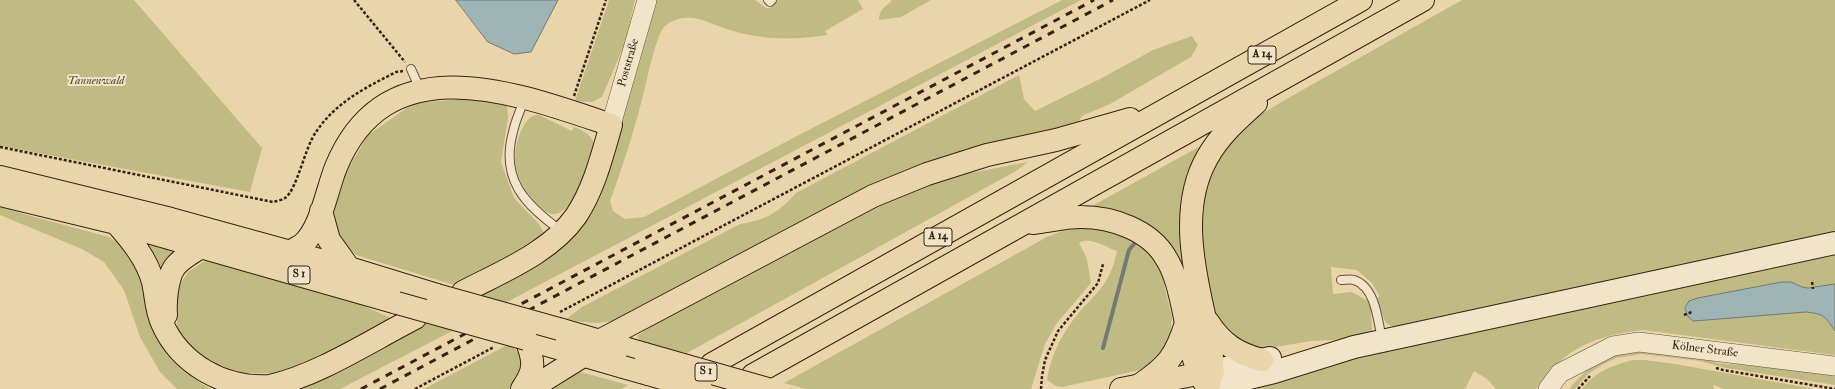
<!DOCTYPE html>
<meta charset="utf-8">
<style>
body{margin:0}
canvas{display:block;background:#ead5aa}
</style>
<canvas width="1835" height="389"></canvas>
<script>
const ctx = document.querySelector('canvas').getContext('2d');
ctx.lineJoin = 'round';
function fill(path, color) { ctx.fillStyle = color; ctx.fill(path, 'evenodd'); }
function stroke(path, color, width, dash) { ctx.strokeStyle = color; ctx.lineWidth = width; ctx.lineCap = dash ? 'butt' : 'round'; ctx.setLineDash(dash || []); ctx.stroke(path); }
function write(font, color, halo, rows, align = 'center') {
  ctx.font = font + ' "IM FELL Double Pica",serif'; ctx.lineWidth = 4; ctx.setLineDash([]); ctx.textBaseline = 'middle'; ctx.strokeStyle = halo; ctx.fillStyle = color; for (const [text, x, y, turn = 0] of rows) {
    ctx.save(); ctx.translate(x, y); ctx.rotate((+turn || 0) * Math.PI / 180); ctx.textAlign = isNaN(turn) ? turn : align; if (halo) ctx.strokeText(text, 0, 0); ctx.fillText(text, 0, 0); ctx.restore();
  }
}
fill(new Path2D(`
 M0,0H134L262,148L250,192L0,146Z
 M609,0H635L625,43L602,97L592,102L575,101Z
 M654,0H755L766,8H770L778,0H858L863,9L825,31L827,35C796,40 763,40 733,31C721,28 710,22 699,19C687,16 673,18 664,27C655,36 644,95 639,111C631,141 621,171 610,201L613,211L625,219L644,217L797,136L1062,0H1081L503,304L475,296L563,243Z
 M891,0H931L901,17L879,20C879,11 884,7 891,2Z
 M1462,0H1835V233L1397,329L1386,323L1377,302L1379,295L1372,283L1357,270L1331,267L1333,294L1352,292L1368,301L1371,306L1372,331L1370,334L1355,339L1311,341L1264,349L1247,348L1215,322L1200,256L1198,220L1211,163L1253,119L1290,97Z
 M1192,36L1198,45L1191,57L1110,104L1082,116L1079,121C1042,133 1005,140 967,150C946,156 926,164 906,172L625,317C602,325 590,324 566,319L582,307L740,224C766,220 778,213 796,193L1019,75L1024,99L1035,111L1100,79L1153,50Z
 M464,99L507,104L508,118L501,162L514,198L539,224L545,235L454,285L356,255L338,238L331,210L345,174L368,135L414,103Z
 M535,115H539L572,131L574,127C582,130 589,133 593,141C600,156 573,213 555,214C549,215 544,210 540,206C517,186 509,162 520,133C524,125 527,118 535,115Z
 M1213,139L1203,153L1194,299L1176,261L1083,211Z
 M1028,162L1016,171L687,353L641,343L637,336L655,324L871,208L907,192L949,177Z
 M0,205L20,213L109,237L123,246L138,264L162,344L172,360L183,371L210,389H177L160,372L140,337L124,290L104,262L82,249L0,215Z
 M1083,228H1106L1141,244L1155,259L1161,272L1172,317L1170,338L1166,347L1153,361L1140,370L1062,387L1056,386L1047,380C1050,358 1060,338 1073,320C1094,293 1109,289 1117,251C1106,247 1090,236 1079,243L1087,259L1091,283L1057,323L1045,344L1031,389H806L784,383L1047,237L1062,231Z
 M138,238L183,250L160,275Z
 M1835,254V355L1643,330C1594,336 1566,347 1536,389H1496L1487,379L1474,371L1465,389H1248L1349,358L1808,257Z
 M206,260L343,297L391,318L323,357L277,373L234,374L199,358L177,328L176,290L188,272Z
 M427,321L456,329L340,389H296Z
 M509,344C530,360 526,371 509,389H424Z
 M1641,349L1707,357L1717,363L1725,364L1781,367L1835,374V385L1726,368L1700,361L1641,354L1616,358L1602,365L1588,374L1575,389H1569C1595,359 1604,358 1641,349Z
 M1632,360H1645L1675,364L1815,389H1724L1714,385L1713,389H1582C1595,372 1611,366 1632,360Z
 M577,371L628,385L621,389H552Z`), '#bfbb83');
const water = new Path2D(`
 M456,0H558L531,52L514,54L488,42Z
 M1782,282H1791L1802,287L1808,288L1835,284V331C1825,316 1824,314 1806,312L1694,321C1687,318 1687,314 1685,308L1689,301L1698,298Z`);
fill(water, '#9eb5b5');
stroke(water, '#747b74', 1);
stroke(new Path2D(`
 M1103,348L1129,250L1134,244`), '#747b74', 4);
const service = new Path2D(`
 M768,0L770,2L772,0
 M411,69L420,89
 M524,99C521,110 515,121 513,132C500,180 525,204 561,231
 M1341,280C1345,280 1350,279 1354,280C1376,287 1378,322 1382,340`);
const tertiary = new Path2D(`
 M611,125L647,0
 M1548,389L1560,373L1613,346L1639,342L1835,366`);
const secondary = new Path2D(`
 M1213,371L1270,358
 M1208,388L1274,372L1354,347L1835,243`);
const primary = new Path2D(`
 M0,177L171,219L349,268L437,295
 M0,195L116,223L397,303
 M321,211L329,240L349,268
 M116,223C131,240 147,259 153,282C156,295 156,310 162,323C180,364 223,389 270,386C319,375 370,341 415,318
 M290,252C294,249 299,247 303,244C321,228 327,189 336,167C387,43 516,93 611,125C602,156 594,189 576,216C550,253 501,272 463,292
 M166,315C165,302 167,279 174,268C180,259 192,253 201,247
 M559,329L645,354
 M526,339L623,367
 M1121,389L1213,371`);
const motorway = new Path2D(`
 M1033,223C1049,221 1065,217 1081,217C1112,217 1150,230 1166,258C1176,274 1180,294 1184,313C1189,339 1192,366 1208,388
 M1208,322C1222,344 1238,354 1262,360
 M712,364L1361,0
 M753,375L1423,0
 M1138,386C1167,367 1176,356 1186,323
 M1208,388C1217,358 1209,339 1203,310C1192,261 1181,204 1207,158C1219,136 1238,119 1256,103
 M522,389C536,369 534,361 526,339
 M530,389L583,356L599,341L873,196L927,174L987,155L1056,140L1130,119`);
stroke(service, '#635039', 10);
stroke(tertiary, '#635039', 20);
stroke(secondary, '#362313', 24);
stroke(primary, '#362313', 24);
stroke(motorway, '#362313', 24);
stroke(new Path2D(`
 M354,0L405,62
 M574,96L606,0
 M0,147L273,202C277,201 282,200 285,198C297,190 305,147 316,132C336,102 365,88 396,72L403,71
 M1812,282L1813,289
 M560,312L1150,0
 M1684,315L1692,312
 M1716,368L1723,370L1835,389
 M415,389L494,347
 M1041,389L1042,376L1045,360L1058,331L1098,283L1103,264
 M1578,389L1590,376`), '#362313', 2.5, [3, 2]);
stroke(service, '#f1e4c8', 8);
stroke(tertiary, '#f1e4c8', 19);
stroke(secondary, '#f1e4c8', 22);
stroke(primary, '#ead5aa', 22);
stroke(motorway, '#ead5aa', 22);
stroke(new Path2D(`
 M361,389L1094,0
 M380,389L1113,0`), '#362313', 3, [7, 7]);
const primaryBridge = new Path2D(`
 M437,295L559,329
 M397,303L526,339
 M645,354L768,389
 M623,367L701,389`);
stroke(primaryBridge, '#362313', 24, []);
stroke(primaryBridge, '#ead5aa', 22);
for (const [x, y, w] of [
 [1262,55,28],
 [938,237,28],
 [299,275,22],
 [706,372,22]
]) { const box = new Path2D(); box.roundRect(x - w / 2, y - 9, w, 18, 3); ctx.fillStyle = '#f1e4c8'; ctx.fill(box); stroke(box, '#362313', 1); }
write('bold 11px', '#362313', null, [
 ["A 14",1262,55],
 ["A 14",938,237],
 ["S 1",299,275],
 ["S 1",706,372]
]);
write('12px', '#362313', '#f1e4c8', [
 ["Poststraße",629,63,-74],
 ["Kölner Straße",1705,350,7]
]);
write('italic 12px', '#58492f', '#f1e4c8', [
 ["Tannenwald",96,81]
]);
</script>
